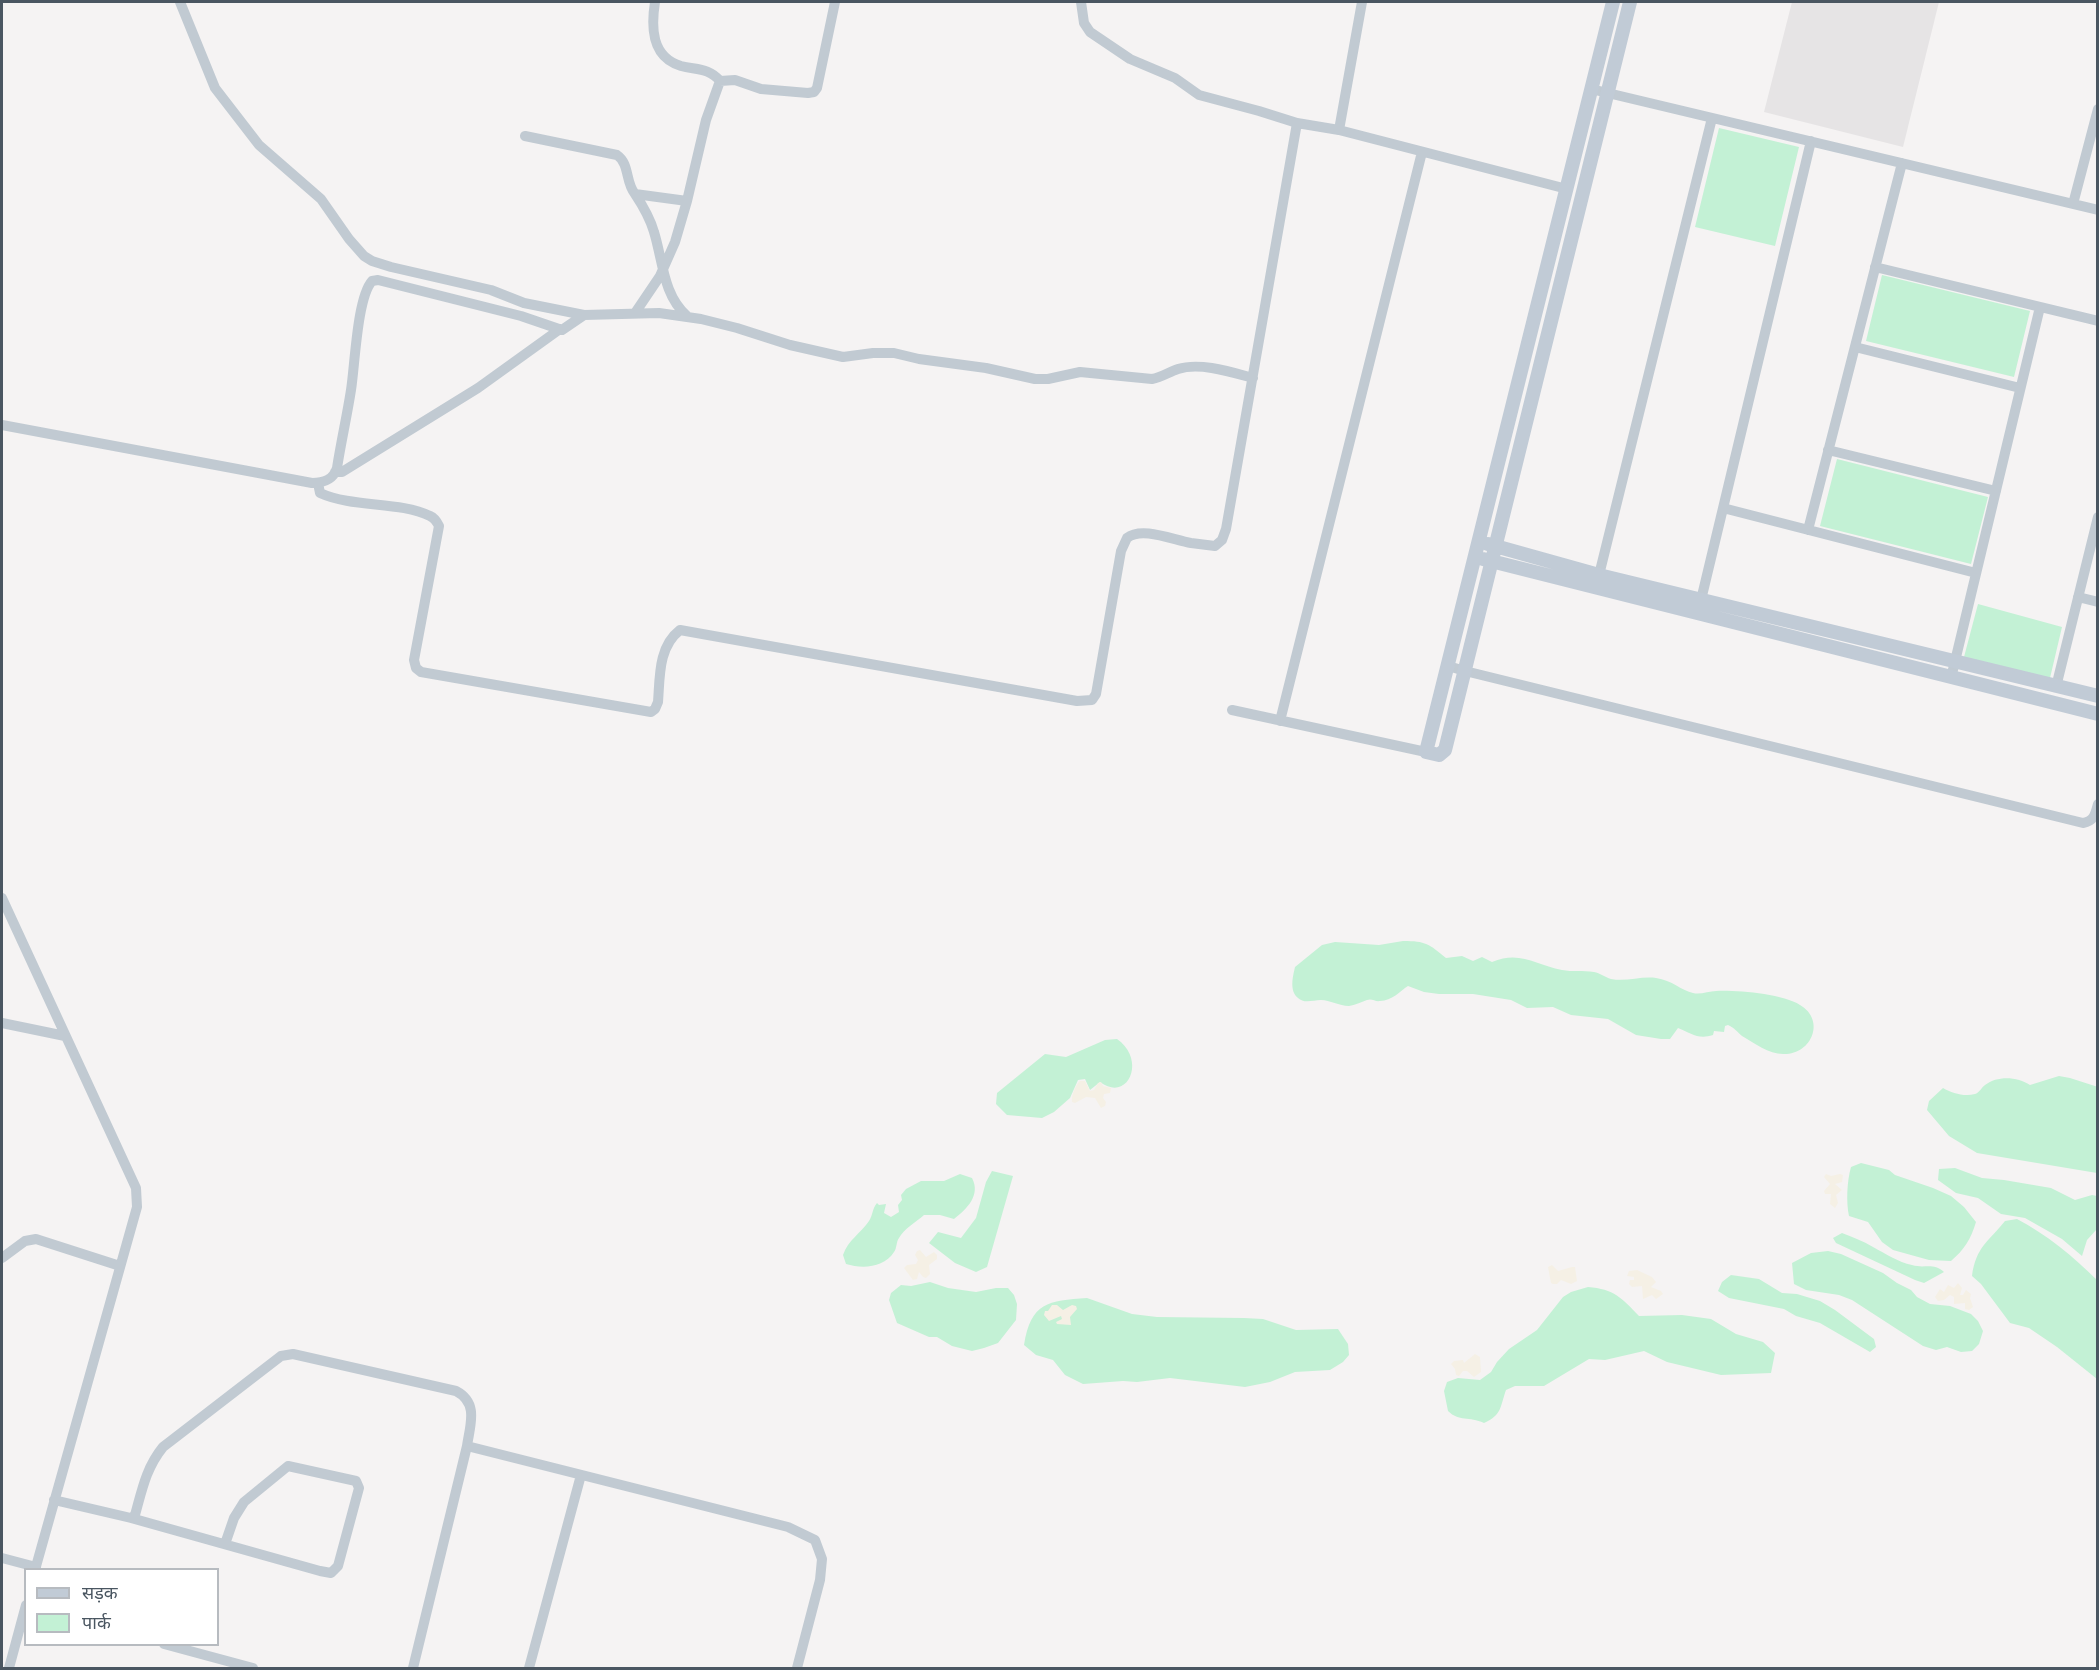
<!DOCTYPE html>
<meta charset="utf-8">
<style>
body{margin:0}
#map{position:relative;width:2099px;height:1670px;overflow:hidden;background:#f5f3f3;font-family:Quicksand,"Noto Sans Devanagari",sans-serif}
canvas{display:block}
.frame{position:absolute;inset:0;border:3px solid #4a5661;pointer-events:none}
.legend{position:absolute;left:24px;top:1568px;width:195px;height:78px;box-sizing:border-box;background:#fff;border:2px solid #b7bbc0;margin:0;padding:8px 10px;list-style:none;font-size:18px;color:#4a5661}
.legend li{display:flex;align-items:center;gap:12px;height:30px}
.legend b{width:30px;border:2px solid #b7bbc0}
</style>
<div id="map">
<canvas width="2099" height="1670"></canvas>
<div class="frame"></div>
<ul class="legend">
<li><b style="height:8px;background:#c1cbd6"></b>सड़क</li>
<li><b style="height:16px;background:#c3f1d5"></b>पार्क</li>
</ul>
</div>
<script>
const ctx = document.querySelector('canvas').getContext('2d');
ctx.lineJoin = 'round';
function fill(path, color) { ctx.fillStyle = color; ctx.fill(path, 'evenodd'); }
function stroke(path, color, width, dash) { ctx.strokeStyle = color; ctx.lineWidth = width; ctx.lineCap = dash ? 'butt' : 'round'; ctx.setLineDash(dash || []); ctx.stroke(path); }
fill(new Path2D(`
 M1792,2H1939L1903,147L1764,112Z`), '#e6e4e5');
fill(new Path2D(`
 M1719,128L1799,147L1775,246L1695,227Z
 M1882,275L2030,311L2014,377L1866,341Z
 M1837,459L1988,497L1971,564L1820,526Z
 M1978,604L2062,627L2050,678L1964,657Z
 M1403,941C1426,941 1429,944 1446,958L1462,956L1473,961L1482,957L1492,962C1520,950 1536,965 1562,970C1572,972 1583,970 1594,972C1600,973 1605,977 1611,979C1626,982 1641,976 1656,978C1672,980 1682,991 1693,993C1700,995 1709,991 1716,991C1737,990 1783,994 1800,1005C1826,1020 1812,1055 1783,1054C1769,1054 1754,1043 1742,1036C1737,1032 1735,1028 1728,1025L1725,1026L1724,1032L1714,1031L1713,1035C1698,1040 1691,1033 1678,1028L1670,1039H1661L1636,1035L1608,1019L1571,1015L1553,1007L1527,1008L1511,1000L1473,994H1439L1424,992L1408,986C1400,991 1392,1001 1380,1001C1375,1002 1372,998 1367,1000C1361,1002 1355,1005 1349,1006C1339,1006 1330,1000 1321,1000C1313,1000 1304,1004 1298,998C1289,991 1293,976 1295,967L1322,945L1335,942L1379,945Z
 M1117,1039C1147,1060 1128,1103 1100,1082L1090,1090L1085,1079L1078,1080L1070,1098L1054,1112L1042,1118L1007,1115L996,1104L997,1093L1045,1054L1066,1057L1105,1040Z
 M2059,1076L2070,1078L2098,1087L2097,1173L1977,1153L1949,1136L1927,1110L1929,1101L1943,1088C1952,1093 1964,1097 1975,1094C1979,1093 1982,1087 1985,1085C1998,1075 2018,1077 2030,1085Z
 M1861,1163L1889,1170L1895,1175L1933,1188L1951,1196L1964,1207L1976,1222C1971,1239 1964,1250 1951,1261L1929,1260L1893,1250L1882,1242L1868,1222L1849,1216C1846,1202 1847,1181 1851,1167Z
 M1955,1168L1982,1178L2004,1180L2051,1188L2075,1200L2092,1195L2097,1196V1229L2087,1240L2082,1256L2062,1239L2025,1218L2001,1214L1978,1198L1956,1193L1938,1180L1939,1169Z
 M992,1171L1013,1176L987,1267L976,1272L955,1263L929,1243L938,1232L961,1238L976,1218L986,1182Z
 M960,1174L972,1178C981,1195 967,1209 954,1219L940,1215H924C916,1222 904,1229 899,1238C896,1242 897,1248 894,1252C884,1268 862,1269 846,1264L843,1255C848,1240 861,1233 869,1221C873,1215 872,1209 877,1203L879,1205L886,1204L884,1213L891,1217L899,1212L898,1205L902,1200L901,1195L906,1189L921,1181H944Z
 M2017,1219C2046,1234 2074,1257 2097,1280V1379L2057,1347L2029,1328L2010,1323L1981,1284L1972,1276C1976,1247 1988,1242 2005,1221Z
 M1842,1233C1852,1237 1863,1241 1873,1247C1886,1254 1898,1262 1912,1265C1925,1269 1933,1262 1944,1272L1924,1283L1915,1280L1836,1243L1833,1238Z
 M1828,1251L1841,1254L1883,1273L1897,1283L1911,1290L1917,1297L1930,1304L1950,1306L1971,1314L1978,1321L1983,1331L1979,1344L1972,1351L1961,1352L1947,1347L1936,1350L1923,1346L1852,1300L1839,1295L1806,1290L1794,1284L1792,1263L1811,1253Z
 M1731,1275L1759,1279L1782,1293L1797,1294L1820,1301L1835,1310L1874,1339L1876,1347L1870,1352L1820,1323L1796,1316L1784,1309L1729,1298L1718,1291L1722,1282Z
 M930,1282L948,1288L976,1292L996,1288H1008L1014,1295L1017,1304L1016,1320L998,1343L984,1348L972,1351L952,1346L937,1337H929L897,1323L889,1300L891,1293L901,1285L911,1286Z
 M1588,1287C1614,1289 1622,1298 1639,1316L1682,1315L1711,1319L1736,1334L1763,1342L1775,1353L1771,1373L1721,1375L1667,1362L1644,1351L1605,1360L1589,1359L1544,1386H1515L1506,1390C1500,1407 1502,1415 1484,1423C1469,1416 1459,1422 1448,1411L1444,1391L1447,1382L1458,1378L1480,1380L1491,1372L1497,1362L1509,1349L1537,1330L1563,1297L1571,1292Z
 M1087,1298L1132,1314L1157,1317L1244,1318L1263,1319L1296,1330L1338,1329L1348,1344L1349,1355L1343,1362L1330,1370L1295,1372L1270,1382L1245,1387L1170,1378L1137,1382L1123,1381L1083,1384L1065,1375L1053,1360L1036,1355L1024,1345C1031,1302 1048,1301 1087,1298Z`), '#c3f1d5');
fill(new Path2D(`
 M1080,1081H1085L1090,1091L1094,1090L1098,1083L1101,1082L1103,1086L1111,1088L1110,1093L1104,1094L1103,1098L1106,1102L1105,1106L1101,1108L1095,1098L1086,1097L1075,1103L1072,1102C1071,1096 1076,1084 1080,1081Z
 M1826,1174L1831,1176L1840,1174L1843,1175L1842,1182L1835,1184L1842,1190L1836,1195L1838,1203L1835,1208L1830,1204L1831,1194H1825L1824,1191L1830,1184L1824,1177Z
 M920,1250L926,1257L934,1252L937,1255V1259L929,1265L930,1274L926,1278L923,1277L919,1272L917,1279L913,1280L904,1268L907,1265L916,1264L918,1260L915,1255L917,1251Z
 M1552,1265L1558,1271L1572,1267H1575L1577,1281L1571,1284L1561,1280L1557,1284H1553L1551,1283L1548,1267Z
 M1637,1270L1652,1277L1656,1282L1651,1287L1661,1291L1663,1294L1656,1299L1652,1295L1643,1299L1642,1286L1632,1287L1629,1284L1630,1280H1634V1277L1627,1276L1629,1271Z
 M1958,1283L1962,1288L1960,1295H1963L1966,1290L1971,1294L1970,1298L1973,1307L1969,1310L1965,1309V1303L1954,1304V1297L1950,1295L1944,1300L1938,1301L1935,1297L1940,1289L1944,1292L1948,1285L1954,1288Z
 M1052,1305H1057L1063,1310L1072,1305L1076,1306L1077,1309L1070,1317L1071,1325L1057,1324L1056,1322L1062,1319L1061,1316L1049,1321L1044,1315L1045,1311H1048Z
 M1475,1354L1480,1357L1481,1372L1474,1377L1467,1371H1463L1459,1376L1456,1375L1455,1369L1451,1364L1454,1361L1463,1360L1464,1363Z`), '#f5f0e5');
stroke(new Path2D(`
 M180,2L215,88L259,145L321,199L349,239L364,256L372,261L391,267L491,290L524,303L584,315
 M655,2C651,27 651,57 681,66C697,70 709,68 720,81L735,80L761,89L808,93L814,92L817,88L835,2
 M1081,2L1084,23L1090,32L1130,59L1175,78L1199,95L1259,111L1297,123
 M1591,89L2098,210
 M1339,130L1362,2
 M525,136L617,155C630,164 625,182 635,194L687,201L706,120L720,81
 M635,194C643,206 650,218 654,232C663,261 663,295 687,316
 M2073,204L2098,109
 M1875,267L2098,321
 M635,313L660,276L675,242L687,201
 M1855,347L2020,388
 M2,425L312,483C324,483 333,480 337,468C341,442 347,416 351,390C355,365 357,298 372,281L378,280L521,316L562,330L584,315L659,313L701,319L737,328L790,345L843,357L873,353H894L919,359L986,368L1035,379H1048L1080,372L1152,379C1162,377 1169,372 1178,369C1200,362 1231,372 1253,378
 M1828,450L1996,491
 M335,472H342L478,388L560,329
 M318,483L320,493C353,508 399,501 430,516C435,518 437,522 439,526L414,660L416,668L421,672L651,712L655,709L658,702C660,677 658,647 680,630L1077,701L1092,700L1096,694L1121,551L1127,538C1142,526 1173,540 1191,543C1199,544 1207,545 1215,546L1222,540L1226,529L1297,123L1339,130L1567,189
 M1723,508L1976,573
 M1808,530L1902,163
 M1599,575L1712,118
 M2078,597L2098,602
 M1701,600L1811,141
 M1448,666L1465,671L2083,823C2094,821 2095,815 2098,804
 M1951,678L2040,307
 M2056,687L2098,517
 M1232,710L1426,752
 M1280,721L1422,152
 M2,898L136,1188L137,1207L35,1570
 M2,1023L65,1036
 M2,1258L25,1241L36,1239L120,1266
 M54,1500L131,1518L135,1515C142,1490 146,1468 163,1447L281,1356L293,1354L456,1391C479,1403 470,1425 467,1446L788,1527L815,1540L822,1559L820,1580L797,1668
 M131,1518L320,1571L331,1573L338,1566L359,1488L356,1481L288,1466L244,1502L234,1518L225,1544
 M2,1558L36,1567
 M164,1644L253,1668
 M9,1668L26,1605
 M413,1668L467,1446
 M529,1668L581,1475`), '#c1cad2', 10);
stroke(new Path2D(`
 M1613,2L1426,752L1439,755L1445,750L1630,2
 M1488,544L1599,575L2098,696
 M1483,559L2098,714`), '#c1cbd6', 14);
</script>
